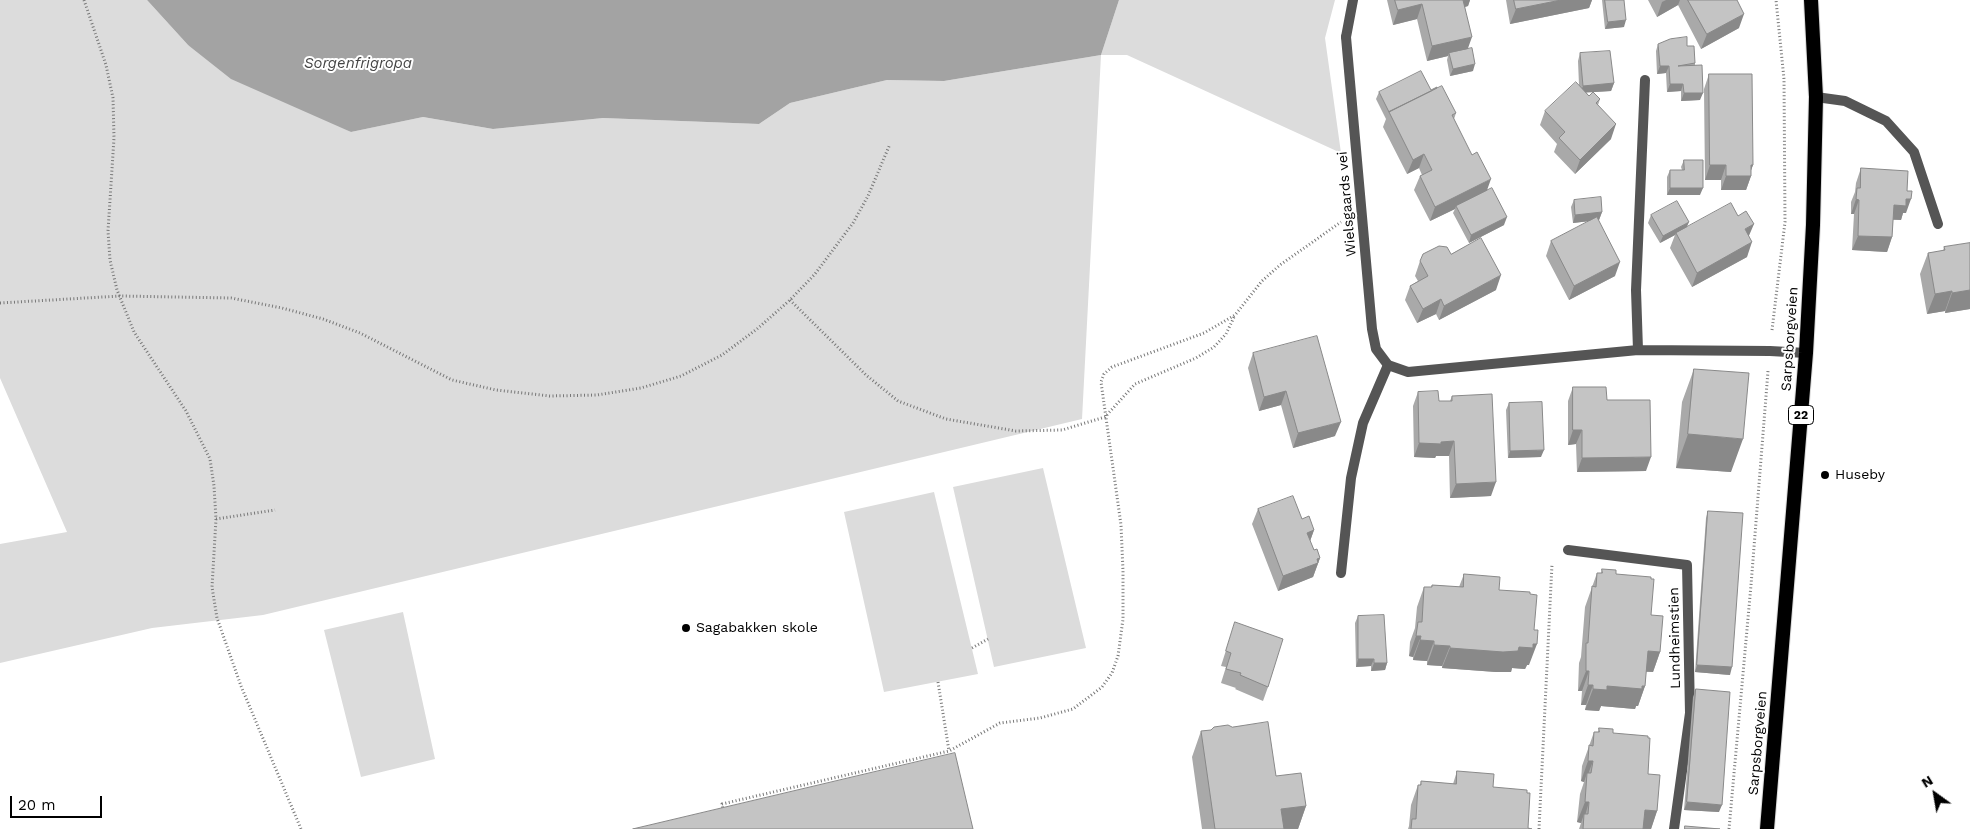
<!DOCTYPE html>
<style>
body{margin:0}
#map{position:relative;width:1970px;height:829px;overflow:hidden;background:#fff;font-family:"Work Sans",sans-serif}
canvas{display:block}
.north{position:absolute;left:1910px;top:769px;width:50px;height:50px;-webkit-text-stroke:4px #fff;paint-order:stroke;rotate:328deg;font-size:14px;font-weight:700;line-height:20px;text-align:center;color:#000}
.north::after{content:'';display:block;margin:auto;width:18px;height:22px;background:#000;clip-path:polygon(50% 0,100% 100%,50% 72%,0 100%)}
.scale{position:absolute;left:10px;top:796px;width:92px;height:22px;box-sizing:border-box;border:2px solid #000;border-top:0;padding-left:6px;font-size:15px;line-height:18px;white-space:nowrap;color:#000;-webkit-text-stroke:4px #fff;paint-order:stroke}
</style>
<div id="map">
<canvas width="1970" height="829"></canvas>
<div class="north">N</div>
<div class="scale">20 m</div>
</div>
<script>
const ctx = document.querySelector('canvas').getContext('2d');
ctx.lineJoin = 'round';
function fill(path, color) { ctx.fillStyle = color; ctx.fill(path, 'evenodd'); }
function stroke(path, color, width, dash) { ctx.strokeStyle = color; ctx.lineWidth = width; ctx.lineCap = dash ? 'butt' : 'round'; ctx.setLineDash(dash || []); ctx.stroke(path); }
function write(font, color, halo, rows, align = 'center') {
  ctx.font = font + ' "Work Sans",sans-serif'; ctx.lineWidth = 4; ctx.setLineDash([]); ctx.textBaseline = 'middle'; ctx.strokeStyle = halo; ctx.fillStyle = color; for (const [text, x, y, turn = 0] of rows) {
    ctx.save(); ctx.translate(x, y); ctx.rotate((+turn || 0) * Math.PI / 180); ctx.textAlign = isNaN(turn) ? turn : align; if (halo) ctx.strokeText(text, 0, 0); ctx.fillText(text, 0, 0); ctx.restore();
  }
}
fill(new Path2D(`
 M0,0H147L188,45L351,132L423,117L493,129L603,118L759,124L790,103L887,80L944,81L1101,55L1119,0H1335L1325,38L1341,153L1127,55H1101L1082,419L263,615L152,628L0,663V544L67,532L0,378Z
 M1043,468L1086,648L994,667L953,487Z
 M934,492L978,674L884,692L844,512Z
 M403,612L435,759L361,777L324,630Z`), '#dcdcdc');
fill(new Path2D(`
 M147,0H1119L1101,55L944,81L887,80L790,103L759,124L603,118L493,129L423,117L351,132L231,79L188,45Z`), '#a3a3a3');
const trunk = new Path2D(`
 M1767,829L1806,353L1813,225L1816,97L1811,0`);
stroke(trunk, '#dbdbdb', 16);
stroke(new Path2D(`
 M84,0L106,65L113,98L114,138L108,231L110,260L117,290L134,332L186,411L210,459L214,486L216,519L212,587L217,618L241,686L301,829
 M790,300L866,375L898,401L946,419L1016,431L1062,430L1105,417L1135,384L1196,358L1214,347L1226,334L1235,315
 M0,303L120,296L231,298L282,308L323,319L360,333L452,380L496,390L550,396L597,395L641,388L681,376L722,355L757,329L790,300L815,274L853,223L868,196L890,144
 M1772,330L1785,222L1784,79L1776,0
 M216,519L275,510
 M972,648L988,639
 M938,682L949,751
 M723,811L722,804L949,751L1000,723L1040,718L1073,709L1102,687L1112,673L1118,656L1123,619V571L1121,525L1101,382L1104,374L1112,367L1204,333L1235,315L1262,281L1280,265L1341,222
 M1539,829L1552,564
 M1729,829L1751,585L1768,371`), '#777', 3, [1, 2.5]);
stroke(new Path2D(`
 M1346,37L1353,0
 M1341,573L1351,478L1363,423L1388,365`), '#555', 10);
stroke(new Path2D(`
 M1346,37L1372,329L1376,349L1388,365L1408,372L1638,350L1770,351L1806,353
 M1816,97L1845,101L1886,121L1914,152L1938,224
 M1638,350L1636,290L1645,80
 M1568,550L1687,565L1690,713L1674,829`), '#555', 10);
stroke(trunk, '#000', 14);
fill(new Path2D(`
 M1387,0H1470L1468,6L1465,7L1468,49L1473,71L1450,76L1447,60L1448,56L1427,61L1417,19L1393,25Z
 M1506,0H1592L1589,8L1510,24Z
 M1602,0H1624V27L1605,29Z
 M1648,0H1737L1739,28L1701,49L1678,5L1657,17Z
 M1658,44L1695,63V65L1700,100L1681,101V91L1667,92L1666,73L1657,74L1656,51Z
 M1580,53L1614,83L1611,91L1593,92L1600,99L1598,105L1611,139L1575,174L1554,152L1557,144L1540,125L1545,111L1579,85L1578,61ZM1586,92H1593L1589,96Z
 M1709,74L1753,165L1751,170V176L1746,190H1721V180H1705L1704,89Z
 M1431,90L1456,113L1454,119L1504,225L1469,243L1453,213L1455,209L1430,221L1414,190L1420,176L1422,175L1419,168L1407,174L1383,127L1386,119L1376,99L1379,92Z
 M1684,160L1700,195H1667V177L1670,170H1682L1681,167Z
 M1861,168L1906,213H1903L1901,220H1893L1892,237L1887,252L1852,250L1854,214H1851V202L1855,192L1856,183Z
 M1574,200L1602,212L1599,220H1598L1615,276L1569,300L1546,256L1551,241L1590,221L1573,223L1571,207Z
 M1651,215L1687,227L1749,237L1747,257L1692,287L1670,248L1675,235L1660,243L1648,223Z
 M1970,243V309L1945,313V311L1927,314L1920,274L1928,253L1943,251L1944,247Z
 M1451,254L1496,290L1439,320L1436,314L1417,323L1405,300L1410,286L1418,281L1415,276L1420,261Z
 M1253,353L1335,436L1293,448L1281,405L1259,411L1248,368Z
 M1694,369L1731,472L1676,468L1682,402Z
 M1573,387L1646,471L1577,472L1576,444L1568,445V401Z
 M1418,392L1439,401H1450L1452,396L1491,496L1450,498L1449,456H1436L1435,458L1414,457L1413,406Z
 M1509,403L1541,457L1508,458L1506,410Z
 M1258,509L1302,519L1314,530L1310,541L1314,550L1320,558L1313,577L1278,591L1252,524Z
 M1708,511L1730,675L1695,672L1706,518Z
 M1602,569L1616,574L1651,615L1660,652L1653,672H1646L1645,686L1638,706H1636L1635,709L1601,706L1599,711L1585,710L1586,705H1581L1582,691H1578L1579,663L1581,657L1585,607L1597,573H1601Z
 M1464,574L1499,590L1529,665H1527L1525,669L1512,668L1511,672H1496L1442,668V666L1427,665V661L1413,660V657L1409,656L1410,642L1415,628L1417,607L1424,587H1431L1432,585L1459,587Z
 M1358,616L1387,663L1385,670L1371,671V666L1356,667L1355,623Z
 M1235,622L1268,687L1263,701L1235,689L1236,688L1221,683L1226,667L1221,666Z
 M1696,689L1719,812L1684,810L1693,697Z
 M1599,728L1613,733L1648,774L1657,811L1651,829H1579L1581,823L1577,822L1580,794L1584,782L1581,781L1582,766L1594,732H1598Z
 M1201,731L1276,776L1306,806L1298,829H1202L1192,757Z
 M1457,771L1493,787L1528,828L1532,829H1408L1409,826L1411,805L1418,785H1420L1421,781L1453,784Z`), '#a9a9a9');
fill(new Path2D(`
 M1460,0H1470L1468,6L1457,9Z
 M1561,0H1592L1589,8L1510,24L1516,9Z
 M1666,0H1680L1678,5L1657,17L1662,2Z
 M1422,4L1417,19L1393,25L1398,10Z
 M1744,14L1739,28L1701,49L1707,34Z
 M1626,20L1624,27L1605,29L1608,22Z
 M1472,37L1467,51L1449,53L1448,56L1427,61L1432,46Z
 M1475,64L1473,71L1450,76L1453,69Z
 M1660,66H1669L1666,73L1657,74Z
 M1614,83L1611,91L1580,93L1583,86Z
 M1670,84H1683L1681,91L1667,92Z
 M1684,93H1703L1700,100L1681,101Z
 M1616,124L1611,139L1575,174L1580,160Z
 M1424,154L1419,168L1407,174L1413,160Z
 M1710,165H1726L1721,180H1705Z
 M1751,165H1753L1749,176H1751L1746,190H1721L1726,176Z
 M1491,179L1486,193L1456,206L1455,209L1430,221L1435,207Z
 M1670,188H1703L1700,195H1667Z
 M1856,199L1859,200L1854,214H1851Z
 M1906,199H1911L1906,213H1903L1901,220L1889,219L1894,205Z
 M1602,212L1599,220L1573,223L1575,215Z
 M1507,217L1504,225L1469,243L1471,235Z
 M1689,222L1686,229L1676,233L1675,235L1660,243L1663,236Z
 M1754,224L1748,238L1745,229Z
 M1858,236L1892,237L1887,252L1852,250Z
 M1752,242L1747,257L1692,287L1697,273Z
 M1620,262L1615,276L1569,300L1574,286Z
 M1501,275L1496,290L1439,320L1444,306Z
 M1970,290V309L1945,313L1952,293Z
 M1952,291L1945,311L1927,314L1935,294Z
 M1441,299L1436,314L1417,323L1423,309Z
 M1286,391L1281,405L1259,411L1264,397Z
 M1341,422L1335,436L1293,448L1298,433Z
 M1573,430H1582L1576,444L1568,445Z
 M1688,434L1743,439L1731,472L1676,468Z
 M1454,441L1449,456H1436L1435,458L1414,457L1419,443Z
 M1544,450L1541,457L1508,458L1510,451Z
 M1651,457L1646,471L1577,472L1582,458Z
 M1496,482L1491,496L1450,498L1456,484Z
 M1314,530L1309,544L1307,533Z
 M1320,558L1313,577L1278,591L1283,576L1317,559Z
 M1416,636H1421L1413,657L1409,656Z
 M1420,640L1434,641L1427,661L1413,660Z
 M1533,644H1537L1529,665H1527L1525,669L1512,668L1511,672H1496L1442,668L1450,648L1519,647Z
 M1434,645L1450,646L1442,666L1427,665Z
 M1648,651L1660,652L1653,672L1641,671Z
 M1358,659H1374L1371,666L1356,667Z
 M1374,663H1387L1385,670L1371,671Z
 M1697,665L1732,667L1730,675L1695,672Z
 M1586,671H1589L1582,691H1578Z
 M1588,685H1593L1586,705H1581Z
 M1607,686H1645L1638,706H1636L1635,709L1601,706L1599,711L1585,710L1593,689Z
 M1588,761H1593L1587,777V773L1584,782L1581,781Z
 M1585,802H1589L1584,819V814L1581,823L1577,822Z
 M1687,802L1722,805L1719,812L1684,810Z
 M1306,806L1298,829H1274L1281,809Z
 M1645,810L1657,811L1651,829H1638Z`), '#898989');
const building = new Path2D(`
 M1395,0H1463L1472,37L1432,46L1422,4L1398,10Z
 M1514,0H1561L1516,9Z
 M1605,0H1624L1626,20L1608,22Z
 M1688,0H1737L1744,14L1707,34Z
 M1687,37V46H1694L1695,63L1678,66L1702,65L1703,93H1684L1683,84H1670L1669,66H1660L1658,44L1670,39Z
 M1472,48L1475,64L1453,69L1449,53Z
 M1610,51L1614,83L1583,86L1580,53Z
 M1421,71L1431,90L1437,87V88L1389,112L1379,92Z
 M1709,74H1752L1753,165H1751V176H1726V165H1710Z
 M1576,82L1589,96L1593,92L1600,99L1596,103L1616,124L1580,160L1559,138L1565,132L1545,111Z
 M1442,86L1456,113L1452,115L1472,155L1477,152L1491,179L1435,207L1420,176L1432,170L1424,154L1413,160L1389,112Z
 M1684,160H1703V188H1670V170H1684Z
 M1861,168L1908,171L1907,191H1912L1911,199H1906V206L1894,205L1892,237L1858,236L1859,200L1856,199L1857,188H1860Z
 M1492,188L1507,217L1471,235L1456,206Z
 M1601,197L1602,212L1575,215L1574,200Z
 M1677,201L1689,222L1663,236L1651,215Z
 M1731,203L1738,216L1746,211L1754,224L1745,229L1752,242L1697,273L1676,233Z
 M1597,217L1620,262L1574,286L1551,241Z
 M1481,238L1501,275L1444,306L1441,299L1423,309L1410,286L1428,276L1420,261L1423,254L1439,246L1447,247L1451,254Z
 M1970,243V290L1952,293V291L1935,294L1928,253L1945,250L1944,247Z
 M1317,336L1341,422L1298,433L1286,391L1264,397L1253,353Z
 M1694,369L1749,373L1743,439L1688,434Z
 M1573,387H1606L1607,400H1650L1651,457L1582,458V430H1573Z
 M1438,391L1439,401H1452V396L1492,394L1496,482L1456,484L1454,441L1441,442V444L1419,443L1418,392Z
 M1542,402L1544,450L1510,451L1509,403Z
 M1293,496L1302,519L1309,516L1314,530L1307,533L1314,550L1317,549L1320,558L1317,559L1318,563L1283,576L1258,509Z
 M1708,511L1743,513L1732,667L1697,665Z
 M1602,569L1616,570V574L1651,577V579H1654L1651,615L1663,616L1660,652L1648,651L1645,686H1642V689L1607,686V690L1593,689V685H1588L1589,671H1586V643H1588L1592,586L1596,587L1597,573H1602Z
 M1464,574L1500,577L1499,590L1530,592V594L1537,595L1534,630H1538L1537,644H1533V648L1519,647L1518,651L1503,652L1450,648V646L1434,645V641L1420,640L1421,636H1416L1418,622H1422L1424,587H1432V585L1463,587Z
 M1384,615L1387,663H1374V659H1358V616Z
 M1235,622L1283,639L1268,687L1240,675L1241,673L1226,669L1231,653L1226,651Z
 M1696,689L1730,692L1722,805L1687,802Z
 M1268,722L1276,776L1301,773L1306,806L1281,809L1284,829H1215L1201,731L1211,730L1214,727L1228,725L1232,727Z
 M1599,728L1613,729V733L1648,736V738H1650L1648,774L1660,775L1657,811L1645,810L1643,829H1583L1584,814H1588L1589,802H1585L1587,773H1591L1593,761H1588L1589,745L1593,746L1594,732H1599Z
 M955,753L973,829H633Z
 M1457,771L1494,774L1493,787L1527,790V793H1530L1528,828L1532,829H1411L1412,819H1416L1418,785H1421V781L1456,784Z
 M1685,826L1720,829H1685Z`);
fill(building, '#c4c4c4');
stroke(building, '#898989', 1);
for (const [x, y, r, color] of [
 [1825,475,5,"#000"],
 [686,628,5,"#000"]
]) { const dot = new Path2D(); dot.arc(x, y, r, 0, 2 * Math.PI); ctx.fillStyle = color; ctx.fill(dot); stroke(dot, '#fff', 2); }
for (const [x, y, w] of [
 [1801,415,25]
]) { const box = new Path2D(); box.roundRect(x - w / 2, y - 9.5, w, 19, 4); ctx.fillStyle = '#fff'; ctx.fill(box); stroke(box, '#000', 1); }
write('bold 12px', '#000', null, [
 ["22",1801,415]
]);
write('14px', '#000', '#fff', [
 ["Wielsgaards vei",1347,204,-95],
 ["Sarpsborgveien",1790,339,-86],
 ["Lundheimstien",1675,638,-91],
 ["Sarpsborgveien",1758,743,-85]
]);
write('14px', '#000', '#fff', [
 ["Huseby",1835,475],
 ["Sagabakken skole",696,628]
], 'left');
write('italic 15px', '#444', '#fff', [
 ["Sorgenfrigropa",358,64]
]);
</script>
